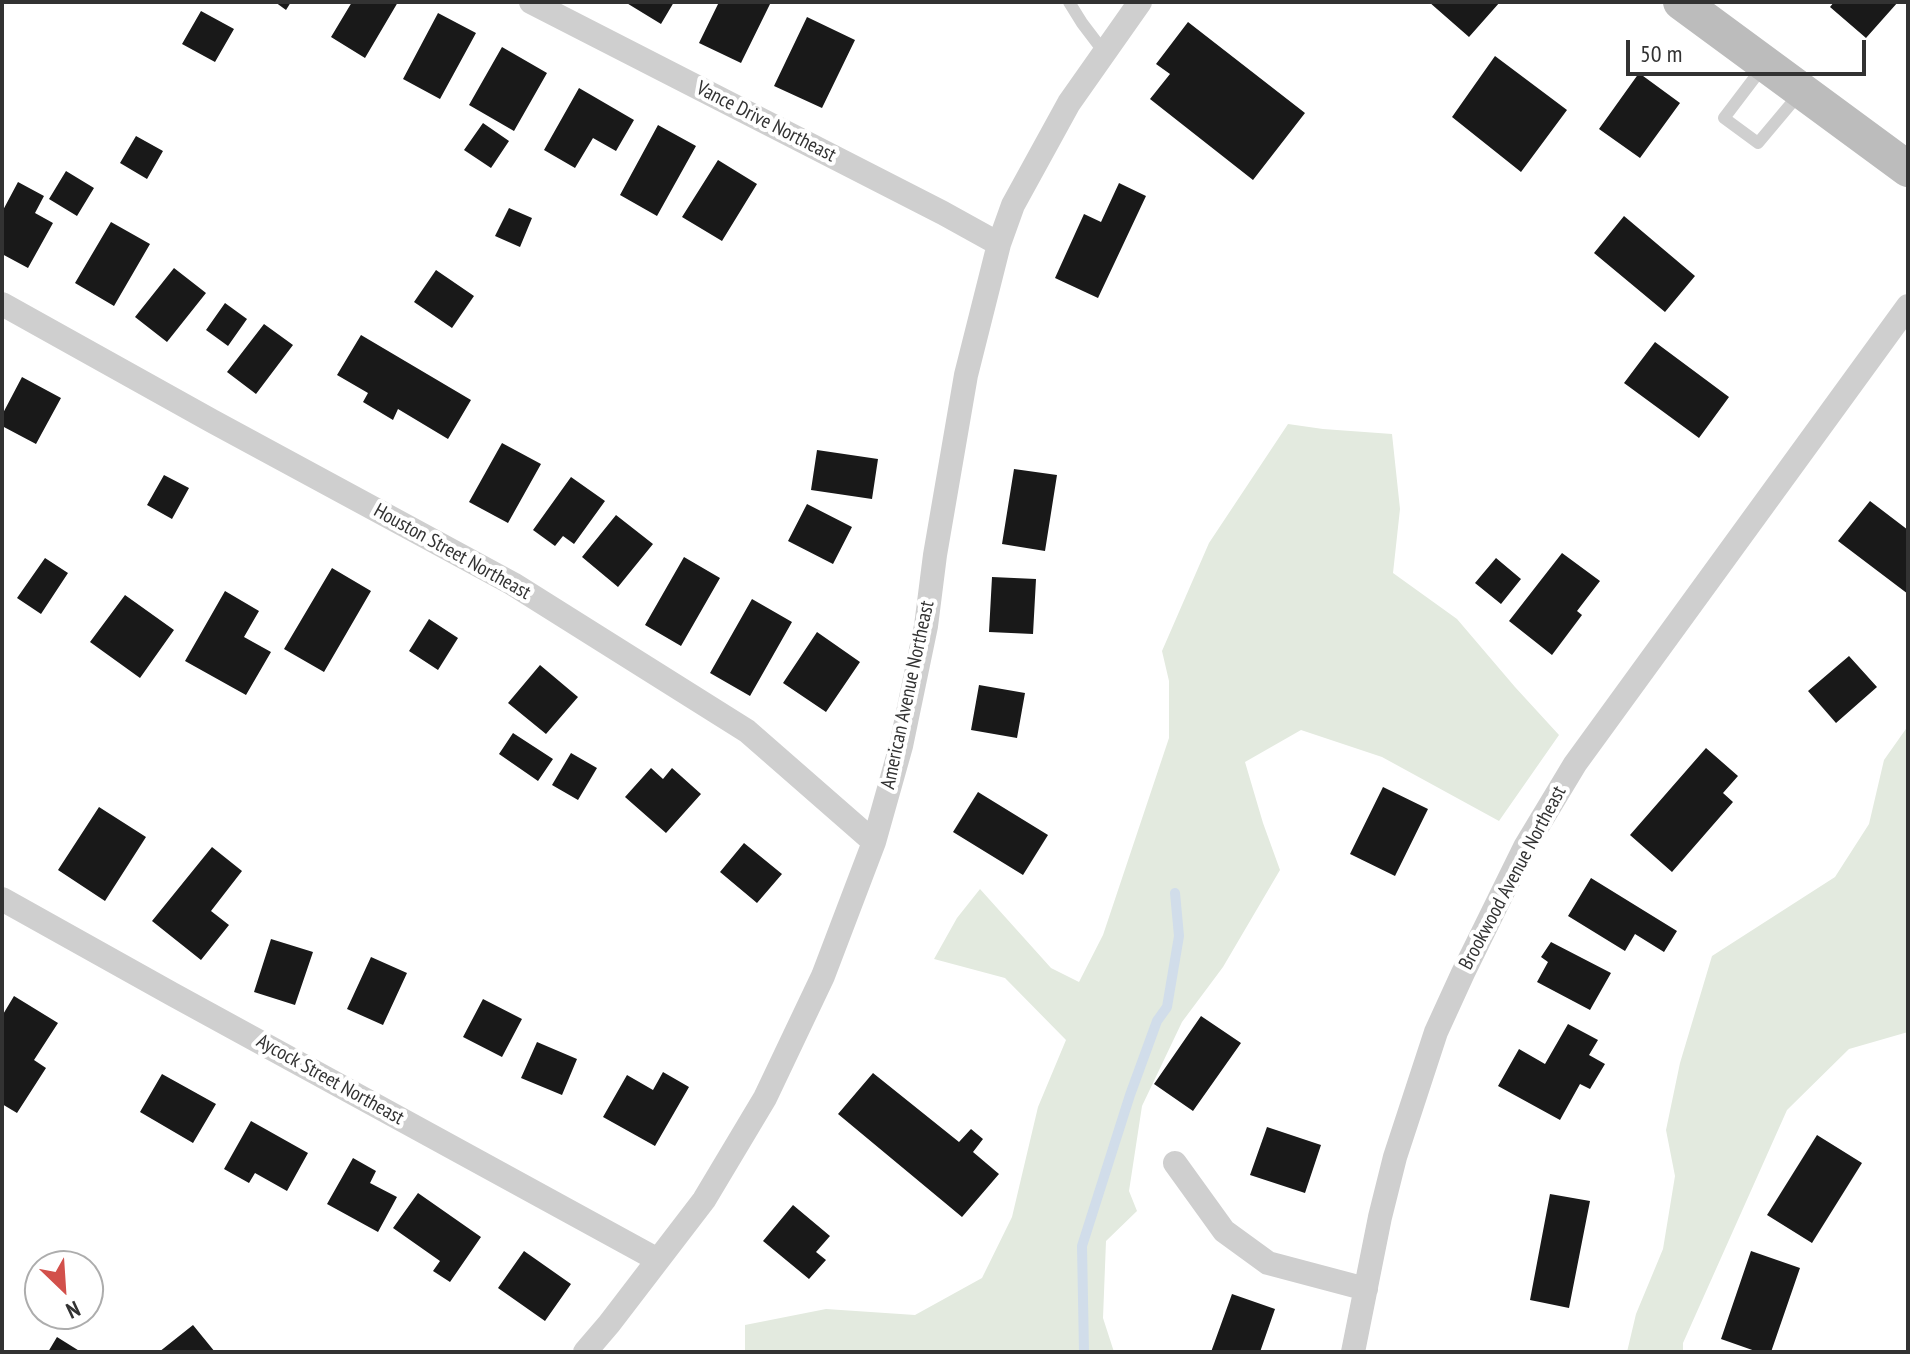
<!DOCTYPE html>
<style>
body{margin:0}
#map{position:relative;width:1910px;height:1354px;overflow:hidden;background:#fff;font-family:"PT Sans Narrow",sans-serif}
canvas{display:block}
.frame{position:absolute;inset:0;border:4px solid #323232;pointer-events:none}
.north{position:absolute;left:24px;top:1250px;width:80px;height:80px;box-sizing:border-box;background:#fff;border:2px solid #adadad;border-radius:50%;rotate:155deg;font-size:22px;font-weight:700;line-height:32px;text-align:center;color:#323232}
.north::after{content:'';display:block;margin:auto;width:28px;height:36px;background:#d2504b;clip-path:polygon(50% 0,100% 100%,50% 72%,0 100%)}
.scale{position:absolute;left:1626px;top:40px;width:240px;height:36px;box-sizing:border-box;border:4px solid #323232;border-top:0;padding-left:10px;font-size:24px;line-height:28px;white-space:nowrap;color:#323232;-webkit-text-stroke:6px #fff;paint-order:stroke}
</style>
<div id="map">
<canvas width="1910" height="1354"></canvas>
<div class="frame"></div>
<div class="north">N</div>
<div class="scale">50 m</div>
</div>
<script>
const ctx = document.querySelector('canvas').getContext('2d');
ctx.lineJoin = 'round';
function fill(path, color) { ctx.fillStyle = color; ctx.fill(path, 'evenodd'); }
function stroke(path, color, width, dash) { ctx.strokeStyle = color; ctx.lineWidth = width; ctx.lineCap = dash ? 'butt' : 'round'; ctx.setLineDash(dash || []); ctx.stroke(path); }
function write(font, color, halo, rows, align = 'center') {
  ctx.font = font + ' "PT Sans Narrow",sans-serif'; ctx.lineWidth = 8; ctx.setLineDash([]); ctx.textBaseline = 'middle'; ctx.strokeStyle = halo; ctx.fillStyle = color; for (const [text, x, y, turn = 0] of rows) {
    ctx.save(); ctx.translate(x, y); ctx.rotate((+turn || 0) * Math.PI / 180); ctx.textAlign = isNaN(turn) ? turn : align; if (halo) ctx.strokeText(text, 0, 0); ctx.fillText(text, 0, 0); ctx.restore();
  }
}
fill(new Path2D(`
 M1288,424L1323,429L1392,434L1400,509L1393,573L1457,619L1515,687L1559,735L1499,821L1382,757L1301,730L1245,762L1263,823L1280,870L1223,967L1182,1022L1142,1106L1129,1191L1137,1211L1106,1241L1103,1318L1114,1352H745V1325L826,1309L915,1315L982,1278L1012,1217L1038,1107L1066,1040L1005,978L934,959L957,918L980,889L1051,968L1079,982L1103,935L1169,738V681L1162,651L1209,543Z
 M1908,726V1032L1849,1049L1787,1110L1683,1343V1352H1627L1636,1314L1663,1249L1675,1176L1666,1130L1680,1063L1712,956L1835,877L1869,824L1884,760Z`), '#e3eadf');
stroke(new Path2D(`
 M1084,1352L1082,1246L1130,1095L1157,1021L1167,1007L1179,936L1175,893`), '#d1ddea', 10);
fill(new Path2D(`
 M275,2H291L286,10Z
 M352,2H398L365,58L331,37Z
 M625,2H674L661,24Z
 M719,2H771L741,63L699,43Z
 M1429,2H1500L1469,37Z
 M1834,2H1898L1866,38L1830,7Z
 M201,11L234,29L215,62L182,44Z
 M438,13L476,33L440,99L403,79Z
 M807,17L855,40L822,108L774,86Z
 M1188,22L1305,113L1253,180L1150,99L1170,74L1156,64Z
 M502,47L547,73L514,131L469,105Z
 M1495,56L1567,110L1521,172L1452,117Z
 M1639,73L1680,103L1640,158L1599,129Z
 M579,88L634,120L616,151L593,138L575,168L544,150Z
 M483,123L509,141L491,168L464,150Z
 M658,125L696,146L657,216L620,195Z
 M136,136L163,151L147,179L120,163Z
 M718,160L757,184L722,241L682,217Z
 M66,171L94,188L77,216L49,199Z
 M18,182L44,196L35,213L53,223L28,268L2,254V212Z
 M1119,183L1146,196L1098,298L1055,278L1084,214L1101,222Z
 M509,208L532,218L520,247L495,236Z
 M1624,216L1695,276L1665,312L1594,253Z
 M111,222L150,244L114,306L75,283Z
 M174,268L206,293L167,342L135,317Z
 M436,270L474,296L452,328L414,302Z
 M225,303L247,319L228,346L206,330Z
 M264,324L293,345L256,394L227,372Z
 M361,335L471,400L448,439L398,409L393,420L363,402L368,393L337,375Z
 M1655,342L1729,397L1699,438L1624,383Z
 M22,377L61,398L36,444L2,426V415Z
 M502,443L541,464L508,523L469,502Z
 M817,450L878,459L872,499L811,490Z
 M1014,469L1057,475L1045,551L1002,544Z
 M164,475L189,488L172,519L147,505Z
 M571,477L605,501L574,544L563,536L555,546L533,530Z
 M1870,501L1908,530V594L1838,541Z
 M807,504L852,527L833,564L788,541Z
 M616,515L653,544L618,587L582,557Z
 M1562,553L1600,581L1577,611L1582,615L1552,655L1509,621Z
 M684,557L720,578L681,646L645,625Z
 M45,558L68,573L41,614L17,598Z
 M1496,558L1521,579L1501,604L1475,583Z
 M332,568L371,591L324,672L284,649Z
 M992,577L1036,579L1033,634L989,632Z
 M225,591L259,611L244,637L271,652L246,695L185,661Z
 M125,595L174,630L140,678L90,642Z
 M752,599L792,622L750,696L710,673Z
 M429,619L458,638L438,670L409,651Z
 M817,632L860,662L826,712L783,683Z
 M1849,656L1877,687L1836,723L1808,691Z
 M540,665L578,697L546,734L508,703Z
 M979,685L1025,693L1017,738L971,730Z
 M513,733L553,759L538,781L499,754Z
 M1706,748L1738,776L1723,793L1733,802L1672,872L1630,835Z
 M571,753L597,768L578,800L552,785Z
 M651,768L663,779L672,768L701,794L666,833L625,797Z
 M1383,787L1428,809L1395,876L1350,854Z
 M978,792L1048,835L1023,875L953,832Z
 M99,807L146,837L105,901L58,870Z
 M744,843L782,874L757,903L720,872Z
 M212,847L242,871L211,911L229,925L201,960L152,921Z
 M1591,878L1677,931L1664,952L1635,934L1625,951L1568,916Z
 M271,939L313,952L295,1005L254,992Z
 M1551,942L1611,973L1590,1010L1537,982L1548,962L1541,957Z
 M371,957L407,973L383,1025L347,1009Z
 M14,996L58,1023L34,1060L46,1068L17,1113L2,1104V1016Z
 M483,999L522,1019L502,1057L463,1037Z
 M1201,1016L1241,1043L1193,1111L1154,1084Z
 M1568,1024L1598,1040L1589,1055L1605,1064L1590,1089L1580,1084L1560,1120L1498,1086L1519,1049L1545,1064Z
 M537,1042L577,1059L562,1095L521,1078Z
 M663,1072L689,1087L655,1146L603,1117L627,1075L653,1090Z
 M873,1073L959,1142L971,1129L983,1139L973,1152L999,1174L962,1217L838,1114Z
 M162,1074L216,1104L193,1143L140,1112Z
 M251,1121L308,1153L287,1191L255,1173L249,1183L224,1169Z
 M1267,1127L1321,1145L1305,1193L1250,1175Z
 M1817,1135L1862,1163L1812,1243L1767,1215Z
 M353,1158L376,1171L370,1183L397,1197L378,1232L327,1204Z
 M418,1193L481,1237L450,1282L433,1271L440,1261L393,1228Z
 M1550,1194L1590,1201L1569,1308L1530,1300Z
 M793,1205L830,1236L816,1252L826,1260L809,1279L763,1241Z
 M524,1251L571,1284L545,1321L498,1288Z
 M1751,1251L1800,1268L1771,1352H1758L1721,1339Z
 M1232,1294L1275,1309L1260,1352H1211Z
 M193,1325L215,1352H159Z
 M57,1337L81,1352H48Z`), '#191919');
stroke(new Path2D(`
 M1069,2L1082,23L1104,52
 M1762,68L1724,118L1758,143L1800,93`), '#cfcfcf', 12);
stroke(new Path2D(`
 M531,2L943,213L999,244
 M2,304L212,421L513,584L747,731L874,842
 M2,899L172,994L658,1260
 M1175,1163L1224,1231L1268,1263L1366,1289
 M585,1352L609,1324L704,1200L765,1098L823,976L874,842L901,746L926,626L935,555L966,375L999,244L1013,205L1069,103L1140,2
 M1353,1352L1380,1217L1395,1157L1436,1032L1463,973L1525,847L1575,764L1908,306`), '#cfcfcf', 24);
stroke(new Path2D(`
 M1681,2L1908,169`), '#bcbcbc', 36);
write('20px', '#323232', '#fff', [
 ["Vance Drive Northeast",766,122,27],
 ["Houston Street Northeast",452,552,29],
 ["American Avenue Northeast",908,695,-78],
 ["Brookwood Avenue Northeast",1513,878,-62],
 ["Aycock Street Northeast",330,1080,29]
]);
</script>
